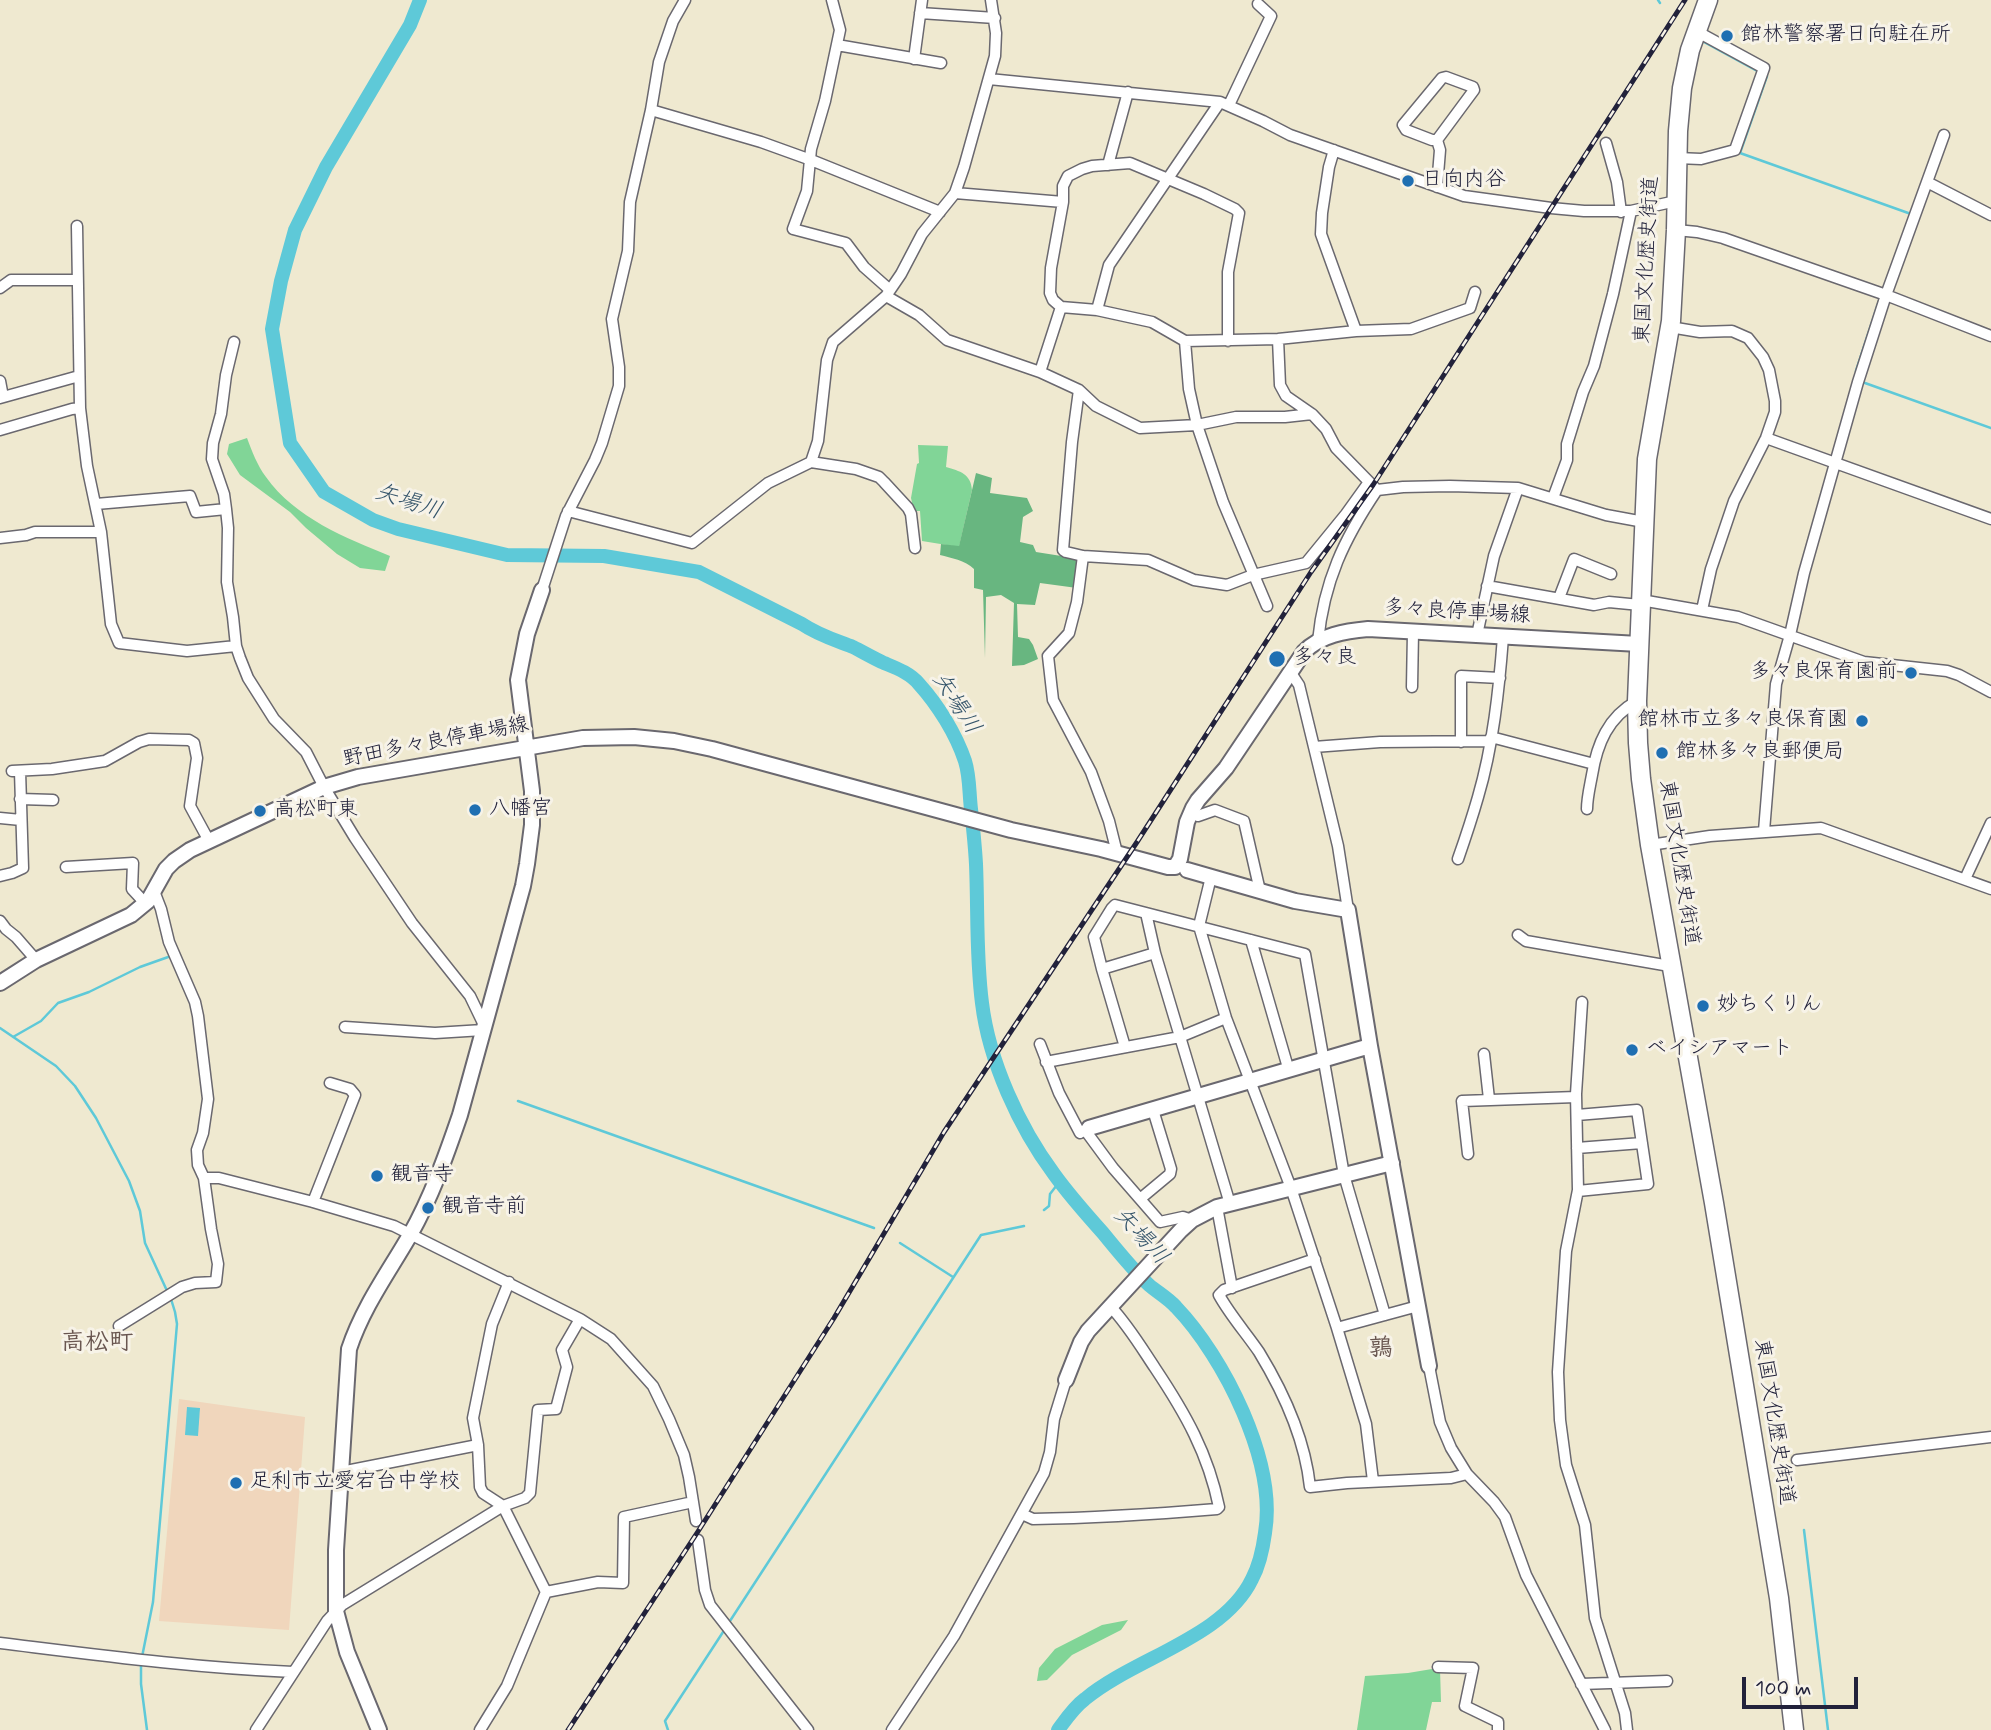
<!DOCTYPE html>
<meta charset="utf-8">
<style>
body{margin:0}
#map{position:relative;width:1991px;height:1730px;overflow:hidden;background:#efe9d0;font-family:Mynerve,sans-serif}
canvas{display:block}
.scale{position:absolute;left:1742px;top:1677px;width:116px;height:32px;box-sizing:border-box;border:4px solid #22223b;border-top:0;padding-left:9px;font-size:21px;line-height:24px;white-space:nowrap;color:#22223b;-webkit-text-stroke:5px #f7f3e8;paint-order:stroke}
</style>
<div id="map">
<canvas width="1991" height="1730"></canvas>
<div class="scale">100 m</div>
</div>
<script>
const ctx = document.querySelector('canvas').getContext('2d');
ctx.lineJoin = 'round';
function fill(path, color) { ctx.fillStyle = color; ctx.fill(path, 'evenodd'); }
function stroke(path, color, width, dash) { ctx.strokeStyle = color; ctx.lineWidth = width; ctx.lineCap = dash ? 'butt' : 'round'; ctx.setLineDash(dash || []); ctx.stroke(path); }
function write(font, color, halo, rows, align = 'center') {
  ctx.font = font + ' Mynerve,"Klee One",sans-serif'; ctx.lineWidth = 6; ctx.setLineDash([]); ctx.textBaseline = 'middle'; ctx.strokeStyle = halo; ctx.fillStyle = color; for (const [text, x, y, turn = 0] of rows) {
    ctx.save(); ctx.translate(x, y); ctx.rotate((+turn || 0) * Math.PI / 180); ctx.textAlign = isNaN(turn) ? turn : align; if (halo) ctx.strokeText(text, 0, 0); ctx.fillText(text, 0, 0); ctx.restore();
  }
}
fill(new Path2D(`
 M179,1399L305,1417L289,1630L159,1621Z`), '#f0d6bc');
fill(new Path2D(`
 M247,438C252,451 257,465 266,477C295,518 346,538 390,556L385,571L360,568L337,554L306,528L290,512L240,475L227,454L229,444Z
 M918,445L948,446L946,467C960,471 971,474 972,490L959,547L922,541L920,511H914L911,498L917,464L919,463Z
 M1128,1620L1121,1630L1072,1655L1047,1680L1037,1681L1039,1668L1055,1649L1102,1625Z
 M1432,1669H1440L1441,1702H1432L1426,1730H1357L1365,1676L1408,1673Z`), '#81d597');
fill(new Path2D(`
 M976,473L992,478L990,493L1027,498L1033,511L1023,517L1020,542L1033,545L1036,552L1074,558L1079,563L1077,588L1040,583L1035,605L1017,604L1018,637L1029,639L1033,645L1038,659L1024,665L1012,666L1014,603L1001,595L986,597L985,658L983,590L974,588V569C965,560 951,558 940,555L941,544L959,546Z`), '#68b680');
fill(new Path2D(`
 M187,1407L200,1408L198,1436L185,1435Z`), '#5ec9d8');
stroke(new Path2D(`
 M1658,0L1660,3
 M1704,42L1759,72
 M1767,76L1740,153L1911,214L1910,216
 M1856,371L1879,301
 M1865,383L1991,428
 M0,1028L56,1066L75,1086L96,1118L129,1181L140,1211L145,1243L168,1293
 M13,1037L41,1021L58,1003L89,992L140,967L171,956
 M518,1101L874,1228
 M1044,1210L1049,1206L1050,1194L1060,1181
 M900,1243L953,1277
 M1804,1530L1828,1730
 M728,1624L981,1235L1024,1226
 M142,1657L153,1602L177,1324L175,1312L171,1299
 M141,1664V1684L147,1730
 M668,1730L665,1721L725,1629`), '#5ec9d8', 2.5);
stroke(new Path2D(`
 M420,0L410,25L326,167L295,230L281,281L272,329L290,443L324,492L373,520L398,529L507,555L604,556L699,572L802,624C818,635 835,640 853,647C863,652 873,658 884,663C896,668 910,673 919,684C938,705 956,734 965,761C970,777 969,793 971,809C973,827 975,846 976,864C978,911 976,957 982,1003C989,1061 1019,1127 1054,1174C1069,1195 1086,1214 1103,1233C1117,1250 1132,1269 1149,1285C1157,1292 1168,1298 1176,1307C1224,1357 1277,1462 1265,1533C1263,1548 1259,1566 1252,1579C1224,1638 1134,1658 1085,1699C1074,1707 1066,1719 1058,1730`), '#5ec9d8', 14);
const street = new Path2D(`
 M832,0L840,30L825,101L811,149L807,191L793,229L846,243L864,267L890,290
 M920,13L995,18
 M837,45L941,63
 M914,59L922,0
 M989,79L1220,102L1263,121L1290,135L1464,196L1551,208L1584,211H1631L1676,201
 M1229,105L1271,16L1258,4
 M651,110L761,142L811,160L940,212
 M1606,143L1617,182L1621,212
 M1334,150L1329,167L1322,213L1321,234L1356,331
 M1677,158L1701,159L1735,150L1764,68L1696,31
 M1108,165L1128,92
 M1927,182L1991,215
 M1437,187L1440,150L1437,140L1474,90L1473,87L1446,77L1442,78L1403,125L1406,130L1432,140H1437
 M955,193L1063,202
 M77,226L80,408L87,466L101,532L111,624L119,643L187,651L236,646
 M1676,230L1697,232L1723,238L1886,295L1991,336
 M0,288L11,280H76
 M886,296L919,315L947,340L1040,372L1079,390L1096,406L1140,428L1197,425L1236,417H1285L1312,414
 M1061,307L1053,300L1050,293L1051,268L1063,202V186L1068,176L1082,169L1092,166L1130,163L1204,194L1235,209L1239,213L1228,272V341
 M1097,310L1109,265L1220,102
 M1670,327L1700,332L1732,331L1748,338L1763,357L1769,370L1775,401V412L1766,438L1734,501L1711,569L1702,610
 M1278,339L1280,385L1286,396L1312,414L1326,429L1336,448L1377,490L1403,487L1450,486L1518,488L1606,515L1644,522
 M1185,341L1189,389L1197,425L1223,502L1267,606
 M234,342L226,375L221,414L213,443L212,459L224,494L226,509L228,528L227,582L233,617L236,646L240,658L248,678L274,719L306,752L324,787L355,838L412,923L470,996L484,1025
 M1040,372L1061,307L1097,310L1152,322L1185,341L1278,339L1356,331L1411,329L1470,308L1475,292
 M0,381L3,397
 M1079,390L1072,442L1063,550L1066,552L1083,556L1148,560L1194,580L1227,585L1253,575L1306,563L1346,514L1369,482
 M0,398L79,376
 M0,430L72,409L80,408
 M1766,438L1991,519
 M811,462L856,469L879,477L884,482L908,508L911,514L915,548
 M1553,498L1567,460V444L1583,392L1594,366L1613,294L1631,211
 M96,504L190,496L196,512L226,509
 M568,511L692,543L768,483L811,462L818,441L827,360L833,342L886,296L901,274L922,234L955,193L964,167L995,56L996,33L991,0
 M0,538L26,535L35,532H101
 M1083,556L1077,602L1069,633L1048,656L1053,700L1091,772L1109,821L1117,853
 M1487,586L1594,605L1609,602L1640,605
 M542,590L566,516L595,460L602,443L619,386V367L612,319L628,251L630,202L651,110L659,62L673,21L685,0
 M1559,598L1574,559L1611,574
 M1641,600L1738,617L1864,662L1947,671L1959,675L1991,692
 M1477,635L1494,556L1518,488
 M1318,641C1324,581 1344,539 1377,490
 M1291,673L1299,685L1338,846L1348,910
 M1412,687L1413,632
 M1491,737L1594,764
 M1461,742V676L1500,678
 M1314,747L1380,742L1490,741
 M12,771L52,769L105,761L139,742L149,739L189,740L194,743L197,758L190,806L209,841
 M20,799L53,800
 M1587,809C1587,798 1590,786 1592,775C1597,744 1608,717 1637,701
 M1190,812L1198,816L1215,810L1244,821L1260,891
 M0,818L21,820
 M1764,831L1776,684L1790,635L1804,573L1858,382L1886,295L1944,135
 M1650,845L1710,836L1821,828L1991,889
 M1458,859C1465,839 1472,818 1478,797C1493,746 1499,690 1503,637
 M66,867L133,863L132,889L145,903
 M0,876L12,873L23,868L20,771
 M1211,877L1199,926L1226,1018L1291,1188L1337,1328L1366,1424L1373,1481
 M1965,879L1991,823
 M1146,913L1155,953
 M0,921L6,929L16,937L36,960
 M1518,935L1526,941L1664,965L1671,963
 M1251,940L1289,1071
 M1102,969L1094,937L1112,908L1115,905L1305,954L1344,1175L1385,1315
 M1582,1002L1576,1094L1578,1190L1566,1251L1558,1372L1560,1420L1566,1465L1585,1525L1595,1618L1625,1713L1627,1730
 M345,1027L435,1033L483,1030
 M1040,1044L1059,1093L1080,1133L1089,1128
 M1125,1047L1102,969L1155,953L1230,1204
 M1484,1054L1489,1099
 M1046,1062L1180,1037L1226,1018
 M1577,1115L1637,1110L1648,1184L1578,1191
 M1085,1130L1113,1168L1160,1222L1183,1217L1192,1220
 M1577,1148L1642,1143
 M1468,1154L1462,1101L1576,1097
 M204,1178H219L313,1202L394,1226L580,1319L611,1339L653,1386L669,1419L684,1455L689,1477L696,1521
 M1140,1199L1170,1174L1171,1169L1153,1110
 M313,1202L355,1095L350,1089L330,1083
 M1217,1207L1232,1288
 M1315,1259L1224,1290L1219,1295C1230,1315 1246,1333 1259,1352C1284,1393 1305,1439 1310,1487L1347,1483L1451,1478L1467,1474
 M509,1282L492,1324L473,1418L478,1445L480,1487L483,1493L503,1506L546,1592L598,1582L623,1583L624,1517L693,1502
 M119,1326L182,1287L195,1283L216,1282L218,1264L211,1229L204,1178L198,1165L197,1150L203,1133L208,1099L198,1016L195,1002L169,942L161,909L154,891
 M1337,1328L1418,1306
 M1429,1366L1440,1422L1451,1448L1467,1474L1494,1502L1505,1517L1526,1575L1605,1730
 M1797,1460L1991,1437
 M341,1472L478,1445
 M1022,1514L1033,1519C1094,1518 1156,1514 1217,1509L1219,1507C1208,1453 1185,1413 1155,1368C1141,1347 1128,1325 1110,1306
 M698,1540L705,1590L710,1605L808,1730
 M0,1643C98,1655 194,1668 293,1672
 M1438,1667L1473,1668L1465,1706L1498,1722V1730
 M1581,1684L1667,1681
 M256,1730L327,1621L342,1605L503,1506L525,1498L530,1493L538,1410L556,1409L567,1367L562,1350L580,1319
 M480,1730L507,1686L546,1592
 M892,1730L954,1636L1044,1473L1050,1452L1054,1419L1066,1380`);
const secondary = new Path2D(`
 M1187,870L1295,901L1348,910L1370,1046L1429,1366
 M0,983L36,960L131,915L148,901L166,869L174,861L190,850L324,787L358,777L583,738L634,737L674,741L712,749L1011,830L1101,849L1168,867H1175L1180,859L1187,822L1193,808L1198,800L1226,768L1304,652C1320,635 1346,631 1368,629L1639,644
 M1089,1128L1370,1046
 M1066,1380L1081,1342L1088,1331L1181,1230L1192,1220L1217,1207L1392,1163
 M379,1730L347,1652L336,1611V1550L349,1349C363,1307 388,1273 410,1235C431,1198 446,1156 460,1115L523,886L527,864L532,825V791L518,680L527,634L542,590`);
const highway = new Path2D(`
 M1708,0L1690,50L1682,88L1678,131L1676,230L1671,321L1647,459L1637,701L1638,743L1641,779L1650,845L1714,1203L1779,1598L1794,1730`);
stroke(street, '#6a686f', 13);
stroke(secondary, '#6a686f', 18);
stroke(highway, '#6a686f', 21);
stroke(street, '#fff', 10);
stroke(secondary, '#fff', 14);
stroke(highway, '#fff', 18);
const rail = new Path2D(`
 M568,1730L697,1533L834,1318L944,1132L1137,842L1311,572L1373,485L1685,0`);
stroke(rail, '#22223b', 5);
stroke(rail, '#f7f3e8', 2.5, [8]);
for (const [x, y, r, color] of [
 [1727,36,7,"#1f6fb2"],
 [1408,181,7,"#1f6fb2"],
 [1277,659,9,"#1f6fb2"],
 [1911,673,7,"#1f6fb2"],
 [1862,721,7,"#1f6fb2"],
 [1662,753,7,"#1f6fb2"],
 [475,810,7,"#1f6fb2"],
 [260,811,7,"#1f6fb2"],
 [1703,1006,7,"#1f6fb2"],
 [1632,1050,7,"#1f6fb2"],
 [377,1176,7,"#1f6fb2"],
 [428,1208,7,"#1f6fb2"],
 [236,1483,7,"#1f6fb2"]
]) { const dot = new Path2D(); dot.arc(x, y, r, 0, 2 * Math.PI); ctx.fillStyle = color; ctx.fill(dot); stroke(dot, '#f7f3e8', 2.5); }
write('21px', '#22223b', '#f7f3e8', [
 ["館林警察署日向駐在所",1741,36],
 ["日向内谷",1422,181],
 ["多々良",1293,659],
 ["多々良保育園前",1897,673,"right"],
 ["館林市立多々良保育園",1848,721,"right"],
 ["館林多々良郵便局",1676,753],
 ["八幡宮",489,810],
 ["高松町東",274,811],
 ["妙ちくりん",1717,1006],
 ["ベイシアマート",1646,1050],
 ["観音寺",391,1176],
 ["観音寺前",442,1208],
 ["足利市立愛宕台中学校",250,1483]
], 'left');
write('21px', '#22223b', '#f7f3e8', [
 ["東国文化歴史街道",1648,260,-87],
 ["多々良停車場線",1457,613,3],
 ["野田多々良停車場線",436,743,-11],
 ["東国文化歴史街道",1678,863,81],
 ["東国文化歴史街道",1773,1422,81]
]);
write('italic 23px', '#34546a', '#f7f3e8', [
 ["矢場川",408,503,18],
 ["矢場川",955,704,57],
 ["矢場川",1140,1237,47]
]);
write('bold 24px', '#695650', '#f7f3e8', [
 ["高松町",97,1344],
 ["鶉",1381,1350]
]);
</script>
